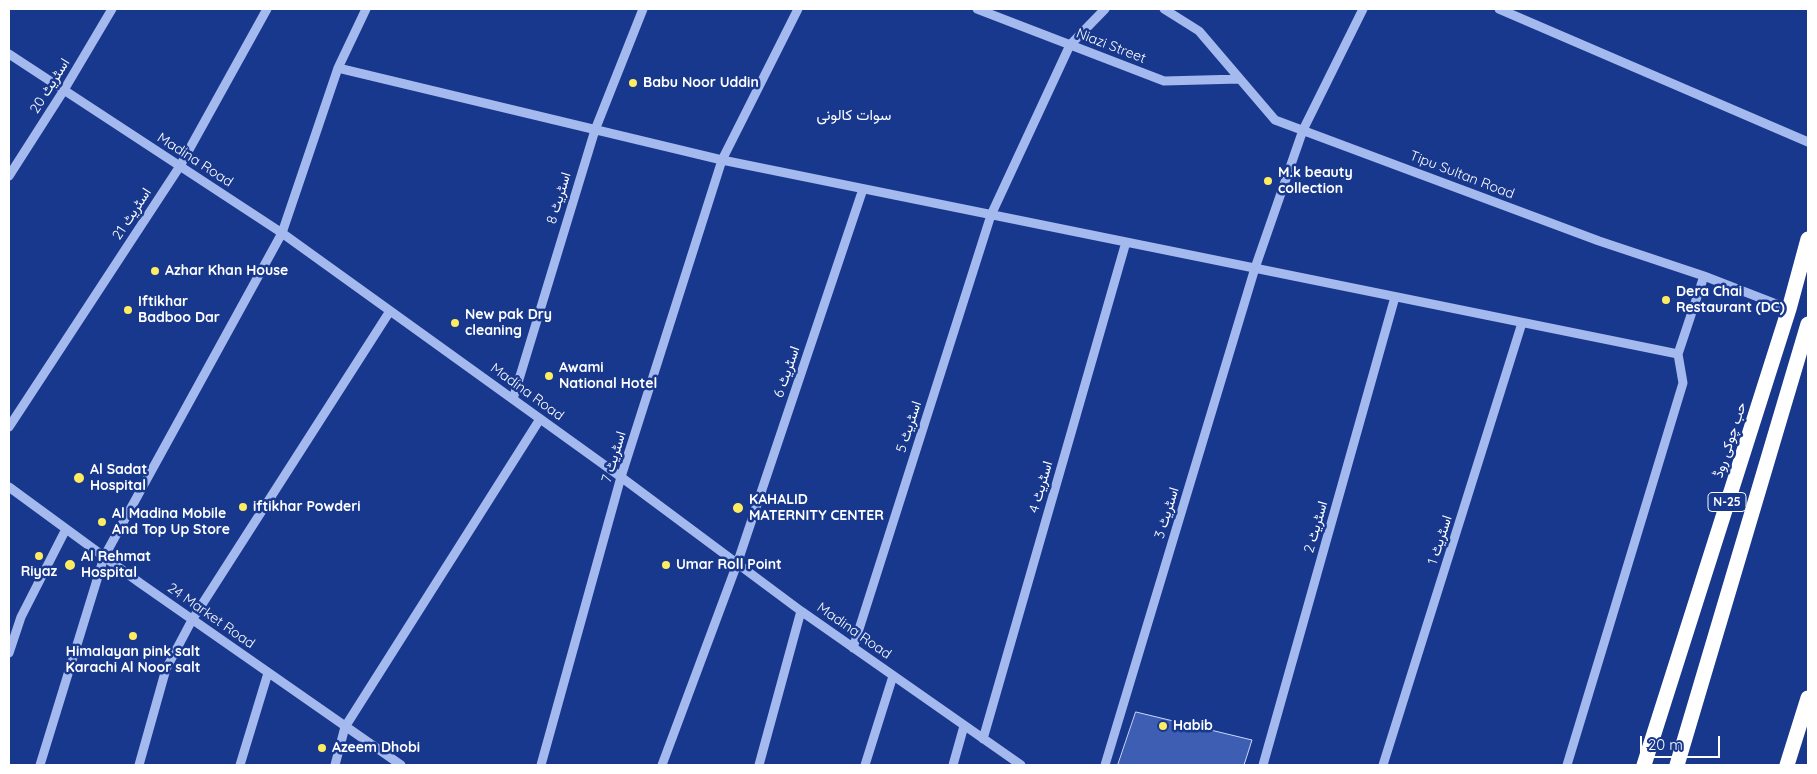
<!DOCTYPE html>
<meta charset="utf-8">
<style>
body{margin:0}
#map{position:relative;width:1817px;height:774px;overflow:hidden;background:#18388d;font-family:Quicksand,sans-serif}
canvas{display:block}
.frame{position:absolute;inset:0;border:10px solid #fff;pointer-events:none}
.scale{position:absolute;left:1640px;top:736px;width:80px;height:22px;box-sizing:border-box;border:2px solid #fff;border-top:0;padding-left:6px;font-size:15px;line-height:18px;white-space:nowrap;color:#fff;-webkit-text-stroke:4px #18388d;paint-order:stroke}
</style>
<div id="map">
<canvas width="1817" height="774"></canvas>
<div class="frame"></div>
<div class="scale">20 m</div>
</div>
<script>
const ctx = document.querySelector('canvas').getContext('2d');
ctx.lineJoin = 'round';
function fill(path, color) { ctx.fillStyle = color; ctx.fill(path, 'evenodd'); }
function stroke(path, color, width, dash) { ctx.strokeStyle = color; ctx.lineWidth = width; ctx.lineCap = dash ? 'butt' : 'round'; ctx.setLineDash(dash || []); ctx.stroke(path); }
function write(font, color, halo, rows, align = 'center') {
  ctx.font = font + ' Quicksand,Vazirmatn,sans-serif'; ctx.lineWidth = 5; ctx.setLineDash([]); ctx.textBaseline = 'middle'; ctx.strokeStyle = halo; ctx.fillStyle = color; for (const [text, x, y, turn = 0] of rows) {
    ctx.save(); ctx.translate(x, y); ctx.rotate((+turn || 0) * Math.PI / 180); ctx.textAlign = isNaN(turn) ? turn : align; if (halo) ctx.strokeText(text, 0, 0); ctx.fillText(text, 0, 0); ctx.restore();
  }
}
const building = new Path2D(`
 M1136,712L1252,740L1244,765H1118Z`);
fill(building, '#3d5eb3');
stroke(building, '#cad8fa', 1);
stroke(new Path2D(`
 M977,9L1164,81L1240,79
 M1164,9L1199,31L1275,120L1599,241L1704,276L1789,309
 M1499,9L1808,142
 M9,54L282,233L621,477L801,611L1021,765
 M338,68L722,160L1678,354L1704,276
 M9,176L64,90L112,9
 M513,399L595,130L643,9
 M9,427L180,166L267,9
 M9,487L140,583L401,765
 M853,648L991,215L1070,45L1105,9
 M9,653L21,617L66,529
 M983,739L1126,242
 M40,765L104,557L282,233L338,68L366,9
 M139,765L166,669L192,620L390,311
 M240,765L268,673
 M335,765L345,727L540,419
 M541,765L621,477L722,160L798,9
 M662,765L737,564L863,189
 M759,765L801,611
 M865,765L893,676
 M953,765L964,726
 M1105,765L1255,268L1303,130L1363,9
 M1263,765L1395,297
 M1383,765L1522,323
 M1567,765L1683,383L1678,354`), '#a4b9ee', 9);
stroke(new Path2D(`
 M1644,765L1789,309L1808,239
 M1677,765L1808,324
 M1787,765L1808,698`), '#fff', 15);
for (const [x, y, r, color] of [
 [633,83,5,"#ffec61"],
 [1268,181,5,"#ffec61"],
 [155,271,5,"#ffec61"],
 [1666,300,5,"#ffec61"],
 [128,310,5,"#ffec61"],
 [455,323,5,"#ffec61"],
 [549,376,5,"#ffec61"],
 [79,478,6,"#ffec61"],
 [243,507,5,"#ffec61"],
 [738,508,6,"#ffec61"],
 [102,522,5,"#ffec61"],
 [39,556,5,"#ffec61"],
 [70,565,6,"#ffec61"],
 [666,565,5,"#ffec61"],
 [133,636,5,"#ffec61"],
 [1163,726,5,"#ffec61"],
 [322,748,5,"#ffec61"]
]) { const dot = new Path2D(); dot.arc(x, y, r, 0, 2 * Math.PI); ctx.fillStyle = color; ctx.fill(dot); stroke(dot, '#18388d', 2); }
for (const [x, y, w] of [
 [1727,502,38]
]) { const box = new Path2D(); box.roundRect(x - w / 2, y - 9.5, w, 19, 4); ctx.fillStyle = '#18388d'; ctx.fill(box); stroke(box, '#fff', 1); }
write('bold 12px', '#fff', null, [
 ["N-25",1727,502]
]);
write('14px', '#fff', '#18388d', [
 ["Niazi Street",1111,46,21],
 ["اسٹریٹ 20",50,86,-58],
 ["Madina Road",195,160,33],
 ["Tipu Sultan Road",1462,175,21],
 ["اسٹریٹ 8",559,198,-73],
 ["اسٹریٹ 21",132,214,-57],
 ["اسٹریٹ 6",787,372,-71],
 ["Madina Road",527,392,36],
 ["اسٹریٹ 5",909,427,-72],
 ["حب چوکی روڈ",1730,440,-72],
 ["اسٹریٹ 7",614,457,-73],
 ["اسٹریٹ 4",1041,487,-74],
 ["اسٹریٹ 3",1167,513,-73],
 ["اسٹریٹ 2",1316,527,-74],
 ["اسٹریٹ 1",1440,540,-72],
 ["24 Market Road",211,616,35],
 ["Madina Road",854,631,35]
]);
write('bold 14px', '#fff', '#18388d', [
 ["Babu Noor Uddin",643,83],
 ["M.k beauty",1278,173],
 ["collection",1278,189],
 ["Azhar Khan House",165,271],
 ["Dera Chai",1676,292],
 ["Restaurant (DC)",1676,308],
 ["Iftikhar",138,302],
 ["Badboo Dar",138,318],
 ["New pak Dry",465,315],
 ["cleaning",465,331],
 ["Awami",559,368],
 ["National Hotel",559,384],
 ["Al Sadat",90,470],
 ["Hospital",90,486],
 ["KAHALID",749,500],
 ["MATERNITY CENTER",749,516],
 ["iftikhar Powderi",253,507],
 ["Al Madina Mobile",112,514],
 ["And Top Up Store",112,530],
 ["Al Rehmat",81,557],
 ["Hospital",81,573],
 ["Umar Roll Point",676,565],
 ["Riyaz",39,572,"center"],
 ["Himalayan pink salt",133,652,"center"],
 ["Karachi Al Noor salt",133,668,"center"],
 ["Habib",1173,726],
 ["Azeem Dhobi",332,748]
], 'left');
write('15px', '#fff', '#18388d', [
 ["سوات کالونی",854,115]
]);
</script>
